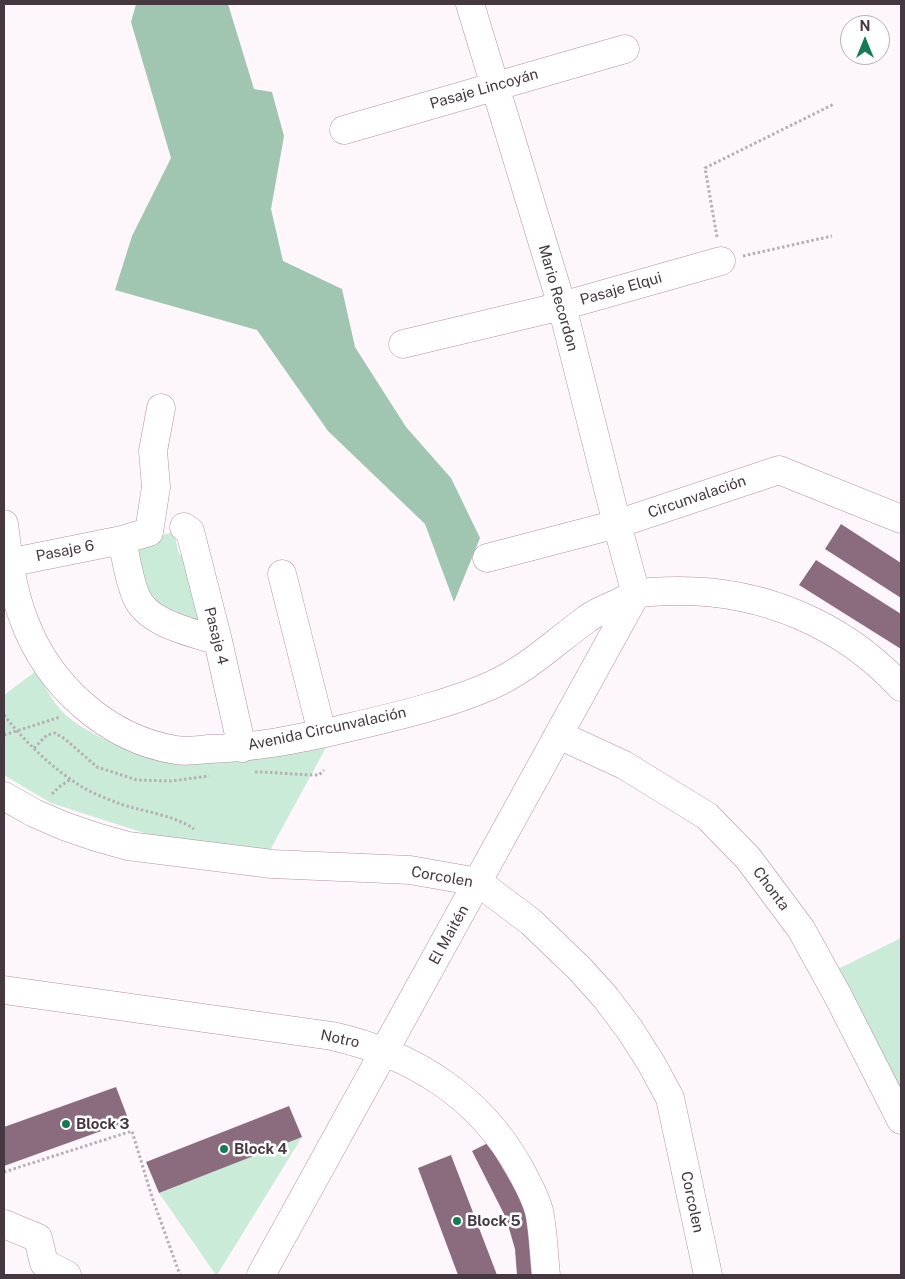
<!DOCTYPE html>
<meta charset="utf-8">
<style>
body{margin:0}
#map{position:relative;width:905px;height:1279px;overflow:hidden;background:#fdf6fa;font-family:"Public Sans",sans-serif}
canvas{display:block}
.frame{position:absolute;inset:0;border:5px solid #453840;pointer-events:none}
.north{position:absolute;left:840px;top:15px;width:50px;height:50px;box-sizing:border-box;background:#fff;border:1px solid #b5afb3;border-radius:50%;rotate:0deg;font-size:14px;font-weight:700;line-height:20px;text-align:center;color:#453840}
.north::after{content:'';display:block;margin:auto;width:18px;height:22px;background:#167b54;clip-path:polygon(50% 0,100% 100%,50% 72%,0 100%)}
</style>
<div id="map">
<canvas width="905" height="1279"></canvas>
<div class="frame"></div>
<div class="north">N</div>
</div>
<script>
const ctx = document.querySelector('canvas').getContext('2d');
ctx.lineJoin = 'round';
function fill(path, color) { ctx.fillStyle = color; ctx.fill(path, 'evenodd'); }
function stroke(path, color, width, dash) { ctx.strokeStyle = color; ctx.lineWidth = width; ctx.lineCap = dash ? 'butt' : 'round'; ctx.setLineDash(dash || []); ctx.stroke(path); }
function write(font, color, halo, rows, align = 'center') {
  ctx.font = font + ' "Public Sans",sans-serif'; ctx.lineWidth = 5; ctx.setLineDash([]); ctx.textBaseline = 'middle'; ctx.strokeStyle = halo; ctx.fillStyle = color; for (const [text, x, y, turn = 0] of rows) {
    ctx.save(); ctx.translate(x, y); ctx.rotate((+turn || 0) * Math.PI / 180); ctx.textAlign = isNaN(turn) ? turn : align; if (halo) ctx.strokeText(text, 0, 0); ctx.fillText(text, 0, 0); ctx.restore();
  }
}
fill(new Path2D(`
 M174,532L179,554L186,557L206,627L147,602L135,542Z
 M36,671C43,683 50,697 59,708C77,730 124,749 151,758L329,742L268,854L166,840L51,803L4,775V695Z
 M901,938V1101L836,970Z
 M302,1137L217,1275H216L159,1193Z`), '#c9ebd8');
fill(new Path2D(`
 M136,4H228L254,89L272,92L284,136L271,209L283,261L342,289L355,347L406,427L451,478L480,538L454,602L425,524L328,431L257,330L115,290L132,236L171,158L131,22Z`), '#a0c6b1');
fill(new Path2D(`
 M841,524L901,563V598L825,549Z
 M816,560L901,614V649L799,585Z
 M116,1087L129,1121L4,1166V1127Z
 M289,1106L302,1137L159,1193L146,1162Z
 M488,1143L524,1205L535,1249L536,1275H517L515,1249L506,1218L472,1151Z
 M451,1155L497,1275H458L418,1168Z`), '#8b6c7f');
const minor = new Path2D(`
 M470,4L562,306L617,524L636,594
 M344,130L625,49
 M403,344L562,306L721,261
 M4,524C8,556 12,589 24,620C48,685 107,739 176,750C186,752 198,750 209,749C252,748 292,740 334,731C385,719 445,706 492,685C528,669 556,641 587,619C596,612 607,608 616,604C623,601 630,596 636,594C650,591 666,591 680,591C764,591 844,625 901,687
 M184,527L190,531L218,641L242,748
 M122,540C126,558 129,580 136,596C147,624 192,632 218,641
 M487,558L617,524L779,470L901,519
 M8,563L122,540L149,532L156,487L153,451L161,408
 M282,574L322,733
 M559,735L624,765L707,816L748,858L801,929L838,996L901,1120
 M4,796L34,813L64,826L96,837L128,846L272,864L410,870L478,882L531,922L580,969L606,998L630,1030L651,1063L670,1098L708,1275
 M4,990L332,1036C412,1054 480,1096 520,1169C527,1182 535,1196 539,1211C543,1228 544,1257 546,1275
 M4,1224L38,1238L44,1263L67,1275
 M261,1275L636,594`);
stroke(minor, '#b291a5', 29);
stroke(new Path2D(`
 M717,237L705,168L834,104
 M743,256L832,236
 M4,715C24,741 51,767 79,785C91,793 105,798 118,803C139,811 175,815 194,829
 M4,735L60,717
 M34,748L47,735L55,733L65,739L97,767L137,780L171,781L209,776
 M255,772C276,772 297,775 319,775L324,770
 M52,794L59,787L71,779
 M4,1172L132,1131L152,1197L180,1275`), '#b8afb5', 3, [2.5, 2.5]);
stroke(minor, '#fff', 28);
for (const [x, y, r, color] of [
 [66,1124,5,"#167b54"],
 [224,1149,5,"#167b54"],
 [457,1221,5,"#167b54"]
]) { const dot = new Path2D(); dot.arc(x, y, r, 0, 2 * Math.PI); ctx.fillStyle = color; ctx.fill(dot); stroke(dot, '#fff', 2); }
write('15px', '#453840', '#fff', [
 ["Pasaje Lincoyán",484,89,-16],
 ["Pasaje Elqui",621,289,-16],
 ["Mario Recordon",558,298,74],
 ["Circunvalación",697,497,-19],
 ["Pasaje 6",65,551,-11],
 ["Pasaje 4",216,636,76],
 ["Avenida Circunvalación",327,729,-12],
 ["Corcolen",442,877,10],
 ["Chonta",771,889,53],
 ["El Maitén",449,935,-61],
 ["Notro",340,1039,12],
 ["Corcolen",692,1202,78]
]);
write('bold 15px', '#453840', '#fff', [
 ["Block 3",76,1124],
 ["Block 4",234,1149],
 ["Block 5",467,1221]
], 'left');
</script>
